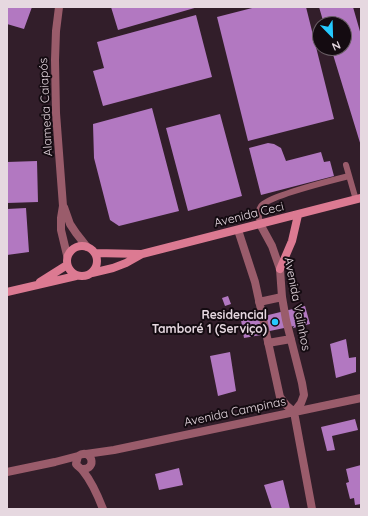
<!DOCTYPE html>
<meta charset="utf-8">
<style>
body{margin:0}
#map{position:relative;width:368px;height:516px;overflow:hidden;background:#321e2a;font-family:Quicksand,sans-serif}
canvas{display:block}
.frame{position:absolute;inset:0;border:8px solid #e6d8e0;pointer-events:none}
.north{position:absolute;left:312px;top:16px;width:40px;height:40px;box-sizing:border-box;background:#140b11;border:1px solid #685d64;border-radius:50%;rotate:157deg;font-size:11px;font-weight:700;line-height:16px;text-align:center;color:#e6d8e0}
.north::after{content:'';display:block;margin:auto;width:14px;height:18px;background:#25c9fe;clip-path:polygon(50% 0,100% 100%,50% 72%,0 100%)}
</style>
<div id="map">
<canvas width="368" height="516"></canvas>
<div class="frame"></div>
<div class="north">N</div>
</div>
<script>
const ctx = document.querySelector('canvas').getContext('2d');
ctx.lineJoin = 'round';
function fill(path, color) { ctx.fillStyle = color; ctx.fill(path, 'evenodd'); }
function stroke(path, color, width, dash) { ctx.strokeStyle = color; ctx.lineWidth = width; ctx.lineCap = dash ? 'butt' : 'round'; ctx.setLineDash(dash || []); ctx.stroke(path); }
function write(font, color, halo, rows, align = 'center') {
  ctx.font = font + ' Quicksand,sans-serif'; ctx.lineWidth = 4; ctx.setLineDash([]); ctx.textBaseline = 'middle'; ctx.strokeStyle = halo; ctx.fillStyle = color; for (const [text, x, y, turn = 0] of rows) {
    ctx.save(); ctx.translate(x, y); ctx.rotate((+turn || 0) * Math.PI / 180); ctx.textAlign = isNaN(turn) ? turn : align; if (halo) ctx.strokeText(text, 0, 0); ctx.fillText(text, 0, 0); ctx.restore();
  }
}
fill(new Path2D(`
 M7,7H32L24,29L7,24Z
 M111,7H198L118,30Z
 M256,7H306L334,119L248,141L217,17Z
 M319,7H353L361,35V146L331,48H344V24H324Z
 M196,15L212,77L103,106L93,71L104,68L97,42Z
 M152,108L179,211L119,226L110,220L94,158L93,124Z
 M220,114L242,196L188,211L166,128Z
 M268,143L274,144L281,148L286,161L321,152L324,162L330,161L334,176L261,195L249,148Z
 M37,161L38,202L7,203V162Z
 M26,208L29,252L7,255V209Z
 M228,296L231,304L225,306L222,298Z
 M305,306L310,324L293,328L294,326L260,333L261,335L244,338L241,320L257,316L256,318Z
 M346,339L349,358L356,357V372L336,378L330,344Z
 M230,352L236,391L218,396L210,356Z
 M355,419L358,430L332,436L335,450L327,451L321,427Z
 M361,465V504L355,505L354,498L350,499L346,483L349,482L346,469Z
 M179,468L183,485L159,490L155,474Z
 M283,480L290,509H272L264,485Z`), '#b278c1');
stroke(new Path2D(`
 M346,165L356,200
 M260,224C259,219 257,211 261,206C269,196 333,180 349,176`), '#9a5c6b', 6);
stroke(new Path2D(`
 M59,7L56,31L55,60L56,113L63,206L61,218V230L67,255
 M64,207L70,224L76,233L87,247
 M260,224L272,246L280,269L282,297L286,320L302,383L304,395L301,403L294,412
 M238,230L255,282L280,397L286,405L294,412L312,509
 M259,302L282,297
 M268,343L291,339
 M86,454L114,450L361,398
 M82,469C98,470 92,447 78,456L76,464C78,467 81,468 83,471C92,482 98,496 103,509
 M7,472L55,462L78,456`), '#9a5c6b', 8);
stroke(new Path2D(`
 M67 261a15 15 0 1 1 30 0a15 15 0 1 1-30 0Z
 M95,253L141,254
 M280,269L292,241L298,215
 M92,273L113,268L126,263L142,254L361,198
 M40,282L67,265
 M7,292L76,276`), '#dc7a92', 8);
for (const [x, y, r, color] of [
 [275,322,4,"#25c9fe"]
]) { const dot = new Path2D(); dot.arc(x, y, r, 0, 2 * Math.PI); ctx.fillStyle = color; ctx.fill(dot); stroke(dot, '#140b11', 1.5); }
write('12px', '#e6d8e0', '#140b11', [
 ["Alameda Caiapós",46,107,-93],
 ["Avenida Ceci",249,215,-14],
 ["Avenida Valinhos",297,304,79],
 ["Avenida Campinas",235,412,-12]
]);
write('bold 12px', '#e6d8e0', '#140b11', [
 ["Residencial",267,315],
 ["Tamboré 1 (Serviço)",267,329]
], 'right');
</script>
